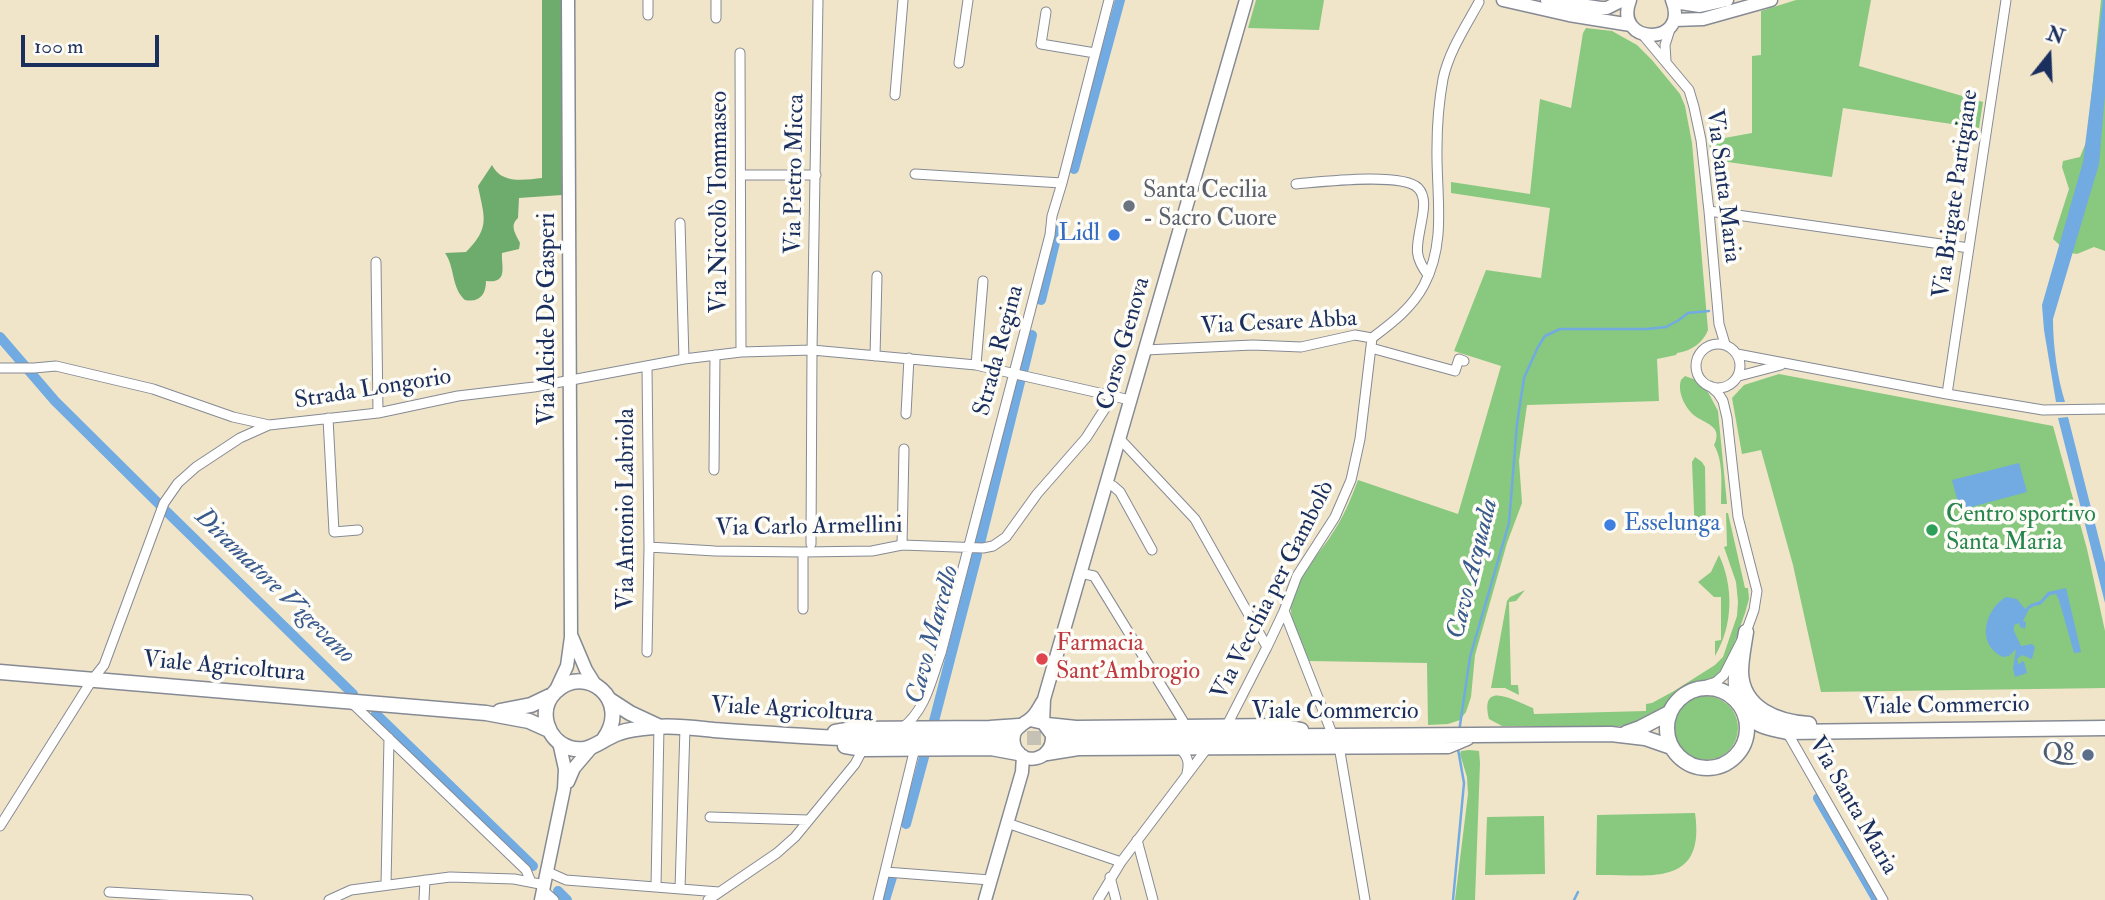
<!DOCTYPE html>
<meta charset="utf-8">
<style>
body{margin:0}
#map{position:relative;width:2105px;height:900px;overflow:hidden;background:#f0e5c9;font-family:"IM FELL Double Pica",serif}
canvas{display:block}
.north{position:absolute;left:2014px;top:21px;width:70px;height:70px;-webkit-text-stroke:5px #fdfcf7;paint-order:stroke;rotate:18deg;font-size:19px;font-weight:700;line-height:28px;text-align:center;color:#1b2f5e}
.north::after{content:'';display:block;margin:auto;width:24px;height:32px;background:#1b2f5e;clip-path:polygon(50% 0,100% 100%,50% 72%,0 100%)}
.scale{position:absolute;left:21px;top:35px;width:138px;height:32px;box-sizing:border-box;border:4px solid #1b2f5e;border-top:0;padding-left:9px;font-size:21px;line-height:24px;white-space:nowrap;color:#1b2f5e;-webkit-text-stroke:5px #fdfcf7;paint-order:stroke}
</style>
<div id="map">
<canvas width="2105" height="900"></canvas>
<div class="north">N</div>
<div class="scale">100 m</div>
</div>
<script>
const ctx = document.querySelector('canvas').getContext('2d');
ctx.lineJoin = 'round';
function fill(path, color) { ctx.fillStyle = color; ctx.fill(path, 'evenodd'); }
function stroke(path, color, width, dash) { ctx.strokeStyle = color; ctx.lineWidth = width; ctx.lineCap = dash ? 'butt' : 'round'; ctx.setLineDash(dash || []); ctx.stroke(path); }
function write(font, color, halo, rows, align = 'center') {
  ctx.font = font + ' "IM FELL Double Pica",serif'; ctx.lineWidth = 7; ctx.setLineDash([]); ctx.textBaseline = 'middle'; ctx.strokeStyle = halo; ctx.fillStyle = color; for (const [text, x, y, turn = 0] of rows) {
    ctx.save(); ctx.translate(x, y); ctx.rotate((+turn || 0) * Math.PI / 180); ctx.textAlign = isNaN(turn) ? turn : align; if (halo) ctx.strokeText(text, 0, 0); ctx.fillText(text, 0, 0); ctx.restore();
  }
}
fill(new Path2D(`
 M1256,0H1324L1319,30L1248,28Z
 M1796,0H1871L1859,66L1983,102L1979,128L1843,108L1832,177L1714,160L1708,141L1752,133V56L1761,55V11Z
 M2101,0H2105V251L2094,247L2077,254L2071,253L2066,251L2053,239L2069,189L2062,167L2063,161L2080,157L2087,140Z
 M1586,28L1612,31L1637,45L1652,60L1680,94L1685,106L1692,143L1708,330C1703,343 1691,351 1677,353L1676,355L1657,359L1659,401L1527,405L1519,461L1522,503L1507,543L1475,655L1471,697L1466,712L1460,720L1448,724L1428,725L1427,663L1309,661C1303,647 1291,624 1291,610C1291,579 1317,558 1332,534C1343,518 1351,499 1358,480L1458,514L1501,366L1454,351L1486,270L1541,278L1550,208L1451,193V182L1530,194L1540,99L1571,108L1583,33Z
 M1779,374L2053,426L2087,549L2105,631V688L1821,692L1793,565L1761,450L1742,454L1732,398L1744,385Z
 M1685,376L1696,380L1701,387L1708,392L1718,411L1727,504H1721C1721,486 1724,462 1714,445C1723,426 1706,424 1695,416C1685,408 1677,392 1681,380Z
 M1695,457L1702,462L1705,467L1706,535H1695L1692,462Z
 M1726,513H1728L1745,588H1748L1749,599L1745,613L1730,656L1722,669L1713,679L1691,686L1680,693L1661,711L1634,724L1621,726H1502L1489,719C1479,678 1516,702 1533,708L1534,714L1646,711V704L1652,703L1674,691L1715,665L1723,657L1737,616L1738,602L1736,582L1724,547L1727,546Z
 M1719,555C1734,587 1733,626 1715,656V641L1721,640V597H1714L1698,582L1711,572Z
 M1525,590L1516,601L1509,602L1511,685H1518L1519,695L1505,688H1491L1507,601L1510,597Z
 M1674 728a32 32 0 1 1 64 0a32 32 0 1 1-64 0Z
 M1469,750L1479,751L1480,763L1475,900H1455L1468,794L1467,777L1460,754L1461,751Z
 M1695,813C1706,889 1648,874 1596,875L1597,815Z
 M1544,816L1545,874L1485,875L1487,817Z`), '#88c87f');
fill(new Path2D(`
 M542,0H561L562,195L519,198L518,218C509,226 516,234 520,243L519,249L502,253C501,266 509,284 486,281C486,294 480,303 465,300C451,288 455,267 445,253L466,252C491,227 484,217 478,186L492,165C501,184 524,180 542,178Z`), '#6eac6e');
fill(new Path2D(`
 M2103,0H2105V95L2099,164L2053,319C2053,345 2057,377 2065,402H2056L2044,330L2042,305L2083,162Z
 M2068,417L2105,563V603L2058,418Z
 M2019,463L2027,492L1960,510L1952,480Z
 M2066,588L2081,652L2074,653L2059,600L2056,594L2050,595L2040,605L2034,606L2029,609L2023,621L2026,622L2025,629L2020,627L2019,623L2014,625V631L2021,646L2032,644L2035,647L2032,659L2022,655L2017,659L2019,665L2022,661L2024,662L2027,673L2015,677L2013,668L2016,649L2009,656L2003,657C1976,645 1984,610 2006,597L2017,599L2025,609L2031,604L2040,601L2048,592Z`), '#71abe1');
stroke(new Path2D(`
 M1459,732L1470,657L1509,523L1517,424L1524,378L1538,347L1545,336L1560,329H1647L1666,327L1679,320L1688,313L1709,311
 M1453,900L1464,783L1458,749
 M1574,900L1578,892`), '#71abe1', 2.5);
stroke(new Path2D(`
 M1074,169L1120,0
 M1041,300L1058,230
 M0,337L55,401L160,505
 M1024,368L1032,335
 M166,511L353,694
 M980,543L1020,382
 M376,714L533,866
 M933,725L977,555
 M1818,798L1877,900
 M906,824L924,757
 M558,891L567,900
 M885,900L892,877`), '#71abe1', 10);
stroke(new Path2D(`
 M1006,738H1060`), '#c5c1b4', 14, [14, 7]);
const minor = new Path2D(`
 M1046,12L1041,44L1095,53
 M648,15V0
 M716,18V0
 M1643,35L1689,90L1694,107L1701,140L1709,211L1719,324L1725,344
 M740,53L741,352
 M1666,61L1665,45L1671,26
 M959,63L968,0
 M895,95L903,0
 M915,174L1062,183
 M741,175H816
 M1296,184C1320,182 1402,172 1418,188C1427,197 1423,213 1421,224C1417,247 1413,255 1428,275
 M1709,211L1969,248
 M680,223L684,359
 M376,262L378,413
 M1696 366a22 22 0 1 1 44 0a22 22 0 1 1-44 0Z
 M1371,348L1455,371L1459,359L1464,361
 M1145,350L1253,345L1301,347L1355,335L1372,338
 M1737,354L1947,394L2043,410L2105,409
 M875,356L877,276
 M976,365L983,281
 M0,368H34L56,366L153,389L233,417L269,425
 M1739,376L1781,365
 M1947,394L2006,0
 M906,414L909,358
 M328,418L334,532L358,530
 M1119,438L1195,519L1267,647
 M714,470L715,355
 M1106,483L1113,486L1120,492L1152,550
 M811,544L812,350L818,0
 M902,545L904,449
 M649,547L715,551L803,552L872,551L902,545L983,548L993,546L1006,537L1037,494L1086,438L1113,396
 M803,552V609
 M1080,573L1094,576L1183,721
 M1284,611L1333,736
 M647,652L649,547L647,367
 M1697,688L1716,682L1724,675L1746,632L1754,610L1757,591L1738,517L1727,418L1723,401L1718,393L1710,386
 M1737,700C1731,685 1733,675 1737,659
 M352,703L526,870L531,882
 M1226,727L1267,647L1284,611L1297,576L1335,517L1351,480L1360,439L1372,338C1392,323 1412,308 1424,285C1447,241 1436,195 1437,148C1437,126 1439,101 1443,79C1449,51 1466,26 1479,2
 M902,728C926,710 931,680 941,653L1050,235L1052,216L1062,183L1109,0
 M1787,732L1883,900
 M1339,746L1365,900
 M1179,747C1187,756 1190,761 1187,773
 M710,817L808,820
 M1007,823L1121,862
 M0,826L92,680L104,665L164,503L178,483L196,467L240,438L269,425L378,413L458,396L534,387L684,359L741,352L812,350L976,365L1130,400
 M1137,840L1153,900
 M548,872L566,880L719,892
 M886,872L990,880
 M1110,877L1116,900
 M386,885L389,738
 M656,887L659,726
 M680,889L685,728
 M543,890L554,900
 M109,892L248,900
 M329,900L351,890L450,877L514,879L545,885
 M424,900L425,880
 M708,900L777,853L795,837L855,764L863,749
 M878,900L915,748
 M1098,900L1121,862L1208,747`);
const secondary = new Path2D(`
 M1503,0L1569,15L1631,25
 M1547,0L1601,8H1607L1623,0
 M1630,0C1612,46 1691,47 1672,0
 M1674,2L1700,6L1727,0
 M1674,20L1703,19L1771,0
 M572,637L586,670L596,686
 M555,692L567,666L571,637L568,0
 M1030,720L1043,723L1052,735C1054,761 1020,768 1014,744C1011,729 1021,726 1030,719C1036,715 1039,707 1043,701
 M1043,723L1044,699L1246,0
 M568,782L574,768L591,748
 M541,900L564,789L565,769L559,742
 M985,900L1022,772L1023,756`);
const primary = new Path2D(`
 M1746,632C1744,645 1741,659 1741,672C1742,709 1778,722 1809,724
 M0,672L486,713L529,721L549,730
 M1667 728a40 40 0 1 1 80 0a40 40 0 1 1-80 0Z
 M610,700L630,713L658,726
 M500,711L531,705L552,695
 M1744,712C1756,727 1770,728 1787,732L2105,728
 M1047,725L1076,728L1281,726L1301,730
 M835,732L853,729L990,728L1019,726
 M1626,733L1640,728L1669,713
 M1060,738L1611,734L1645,738L1671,747
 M604,739C632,700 585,662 555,692C537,710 547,741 570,748C590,754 601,739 619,733C630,729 643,728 655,727C674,725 695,728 714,730C756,733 799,736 841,738C896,741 951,738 1006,738
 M845,746L863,749L991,748L1018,753
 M1047,753L1078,748L1448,746L1467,738`);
stroke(minor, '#868a94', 11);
stroke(secondary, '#868a94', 15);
stroke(primary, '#868a94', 17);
stroke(minor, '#fff', 9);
stroke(secondary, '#fff', 12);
stroke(primary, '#fff', 14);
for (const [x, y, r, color] of [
 [1129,206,7,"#6b7280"],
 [1114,235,7,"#3f7fe0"],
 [1610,525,7,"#3f7fe0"],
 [1932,530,7,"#2e9e5b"],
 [1042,659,7,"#e0444e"],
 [2088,755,7,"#5c6f8a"]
]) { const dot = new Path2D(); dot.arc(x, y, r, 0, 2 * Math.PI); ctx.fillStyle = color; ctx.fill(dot); stroke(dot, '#fdfcf7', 2.5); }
write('24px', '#1b2f5e', '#fdfcf7', [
 ["Via Pietro Micca",796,174,-89],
 ["Via Santa Maria",1722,186,83],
 ["Via Brigate Partigiane",1957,194,-82],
 ["Via Niccolò Tommaseo",721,202,-90],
 ["Via Alcide De Gasperi",549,319,-90],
 ["Via Cesare Abba",1279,324,-3],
 ["Corso Genova",1125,344,-74],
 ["Strada Regina",1000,351,-75],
 ["Strada Longorio",373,390,-9],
 ["Via Antonio Labriola",628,509,-90],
 ["Via Carlo Armellini",809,528,-1],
 ["Via Vecchia per Gambolò",1274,591,-63],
 ["Viale Agricoltura",224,668,5],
 ["Viale Commercio",1946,707,-1],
 ["Viale Agricoltura",792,711,3],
 ["Viale Commercio",1335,713],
 ["Via Santa Maria",1852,806,60]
]);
write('24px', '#5b616d', '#fdfcf7', [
 ["Santa Cecilia",1143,192],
 ["- Sacro Cuore",1143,220]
], 'left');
write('24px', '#366cbe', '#fdfcf7', [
 ["Lidl",1100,235],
 ["Esselunga",1624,525,"left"]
], 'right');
write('24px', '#27864d', '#fdfcf7', [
 ["Centro sportivo",1946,516],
 ["Santa Maria",1946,544]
], 'left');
write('24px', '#be3a42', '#fdfcf7', [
 ["Farmacia",1056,645],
 ["Sant'Ambrogio",1056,673]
], 'left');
write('24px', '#4e5e75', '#fdfcf7', [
 ["Q8",2074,755]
], 'right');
write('italic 26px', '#395a8c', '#fdfcf7', [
 ["Cavo Acquada",1474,569,-76],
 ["Diramatore Vigevano",274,587,44],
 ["Cavo Marcello",934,635,-75]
]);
</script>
